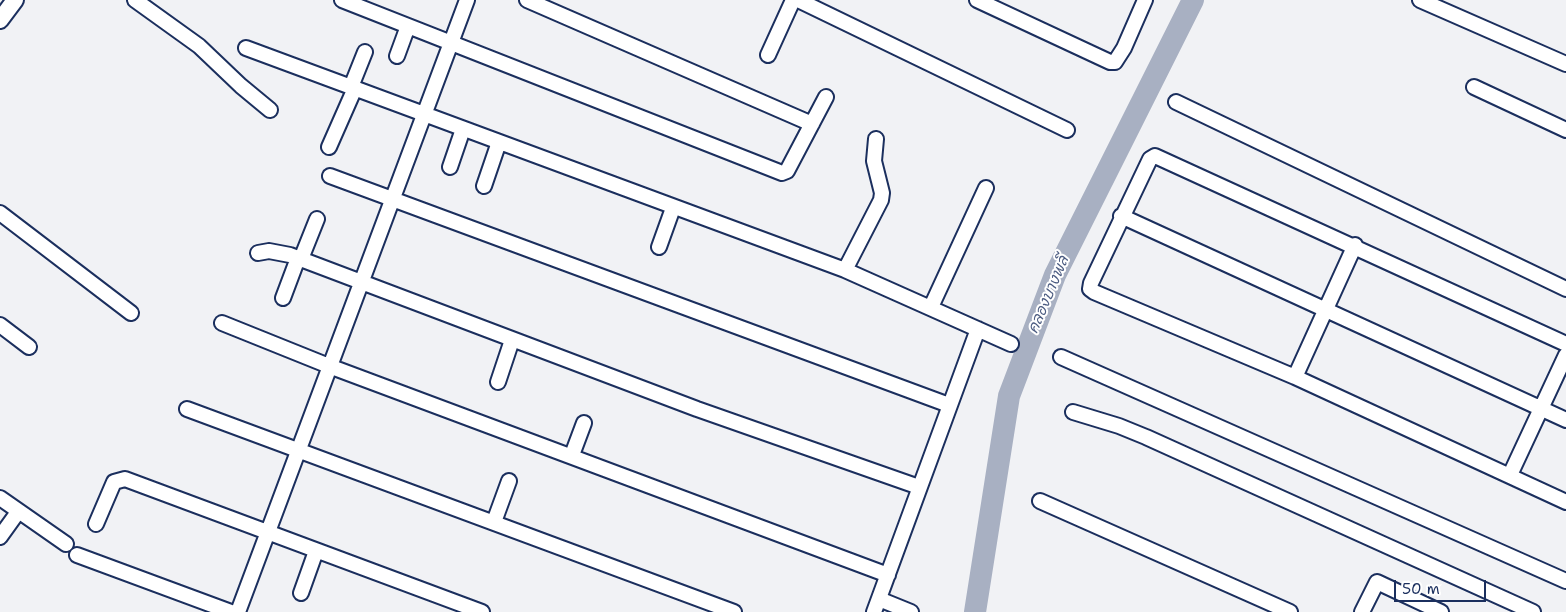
<!DOCTYPE html>
<meta charset="utf-8">
<style>
body{margin:0}
#map{position:relative;width:1566px;height:612px;overflow:hidden;background:#f1f2f5;font-family:"Shantell Sans",sans-serif}
canvas{display:block}
.scale{position:absolute;left:1394px;top:580px;width:92px;height:22px;box-sizing:border-box;border:2px solid #1b2f5e;border-top:0;padding-left:6px;font-size:15px;line-height:18px;white-space:nowrap;color:#1b2f5e;-webkit-text-stroke:4px #fff;paint-order:stroke}
</style>
<div id="map">
<canvas width="1566" height="612"></canvas>
<div class="scale">50 m</div>
</div>
<script>
const ctx = document.querySelector('canvas').getContext('2d');
ctx.lineJoin = 'round';
function stroke(path, color, width, dash) { ctx.strokeStyle = color; ctx.lineWidth = width; ctx.lineCap = dash ? 'butt' : 'round'; ctx.setLineDash(dash || []); ctx.stroke(path); }
function write(font, color, halo, rows, align = 'center') {
  ctx.font = font + ' "Shantell Sans","Playpen Sans Thai",sans-serif'; ctx.lineWidth = 4; ctx.setLineDash([]); ctx.textBaseline = 'middle'; ctx.strokeStyle = halo; ctx.fillStyle = color; for (const [text, x, y, turn = 0] of rows) {
    ctx.save(); ctx.translate(x, y); ctx.rotate((+turn || 0) * Math.PI / 180); ctx.textAlign = isNaN(turn) ? turn : align; if (halo) ctx.strokeText(text, 0, 0); ctx.fillText(text, 0, 0); ctx.restore();
  }
}
stroke(new Path2D(`
 M975,612L1009,396L1055,275L1193,0`), '#a8b0c2', 22);
const minor = new Path2D(`
 M135,0L199,46L241,86L270,110
 M342,0L782,173L787,171L826,97
 M527,0L812,124
 M798,0L1067,130
 M977,0L1110,62H1115L1124,48L1145,0
 M1420,0L1566,64
 M246,48L845,270L1011,344
 M768,55L793,0
 M397,56L408,26
 M351,87L365,52
 M1474,87L1566,130
 M1176,102L1566,289
 M329,147L355,88
 M450,167L463,129
 M330,176L949,405
 M484,186L499,142
 M0,213L131,313
 M1121,216L1566,420
 M659,247L673,208
 M258,253L269,251L290,255L697,409L919,487
 M301,259L317,219
 M845,270L881,200L882,193L874,161L876,139
 M283,298L298,258
 M931,307L986,188
 M222,323L329,366L888,575
 M0,325L29,347
 M1566,344L1155,156L1150,159L1091,283L1090,289L1094,292L1295,377L1566,502
 M1061,357L1566,581
 M1295,377L1355,245
 M498,382L512,340
 M187,409L734,612
 M1073,412L1119,426L1146,437L1533,612
 M572,455L584,423
 M1510,475L1566,355
 M0,498L66,544
 M1040,501L1290,612
 M494,522L509,481
 M96,524L114,482L125,479L482,612
 M0,537L18,512
 M77,555L231,612
 M301,593L316,551
 M879,599L911,612
 M238,612L467,0
 M874,612L978,329
 M1362,612L1377,582L1441,612`);
const major = new Path2D(`
 M0,20L15,0`);
stroke(minor, '#1b2f5e', 18);
stroke(major, '#1b2f5e', 20);
stroke(minor, '#fff', 14);
stroke(major, '#fff', 16);
write('italic 15px', '#4c5c81', '#fff', [
 ["คลองบางพลี",1049,295,-67]
]);
</script>
